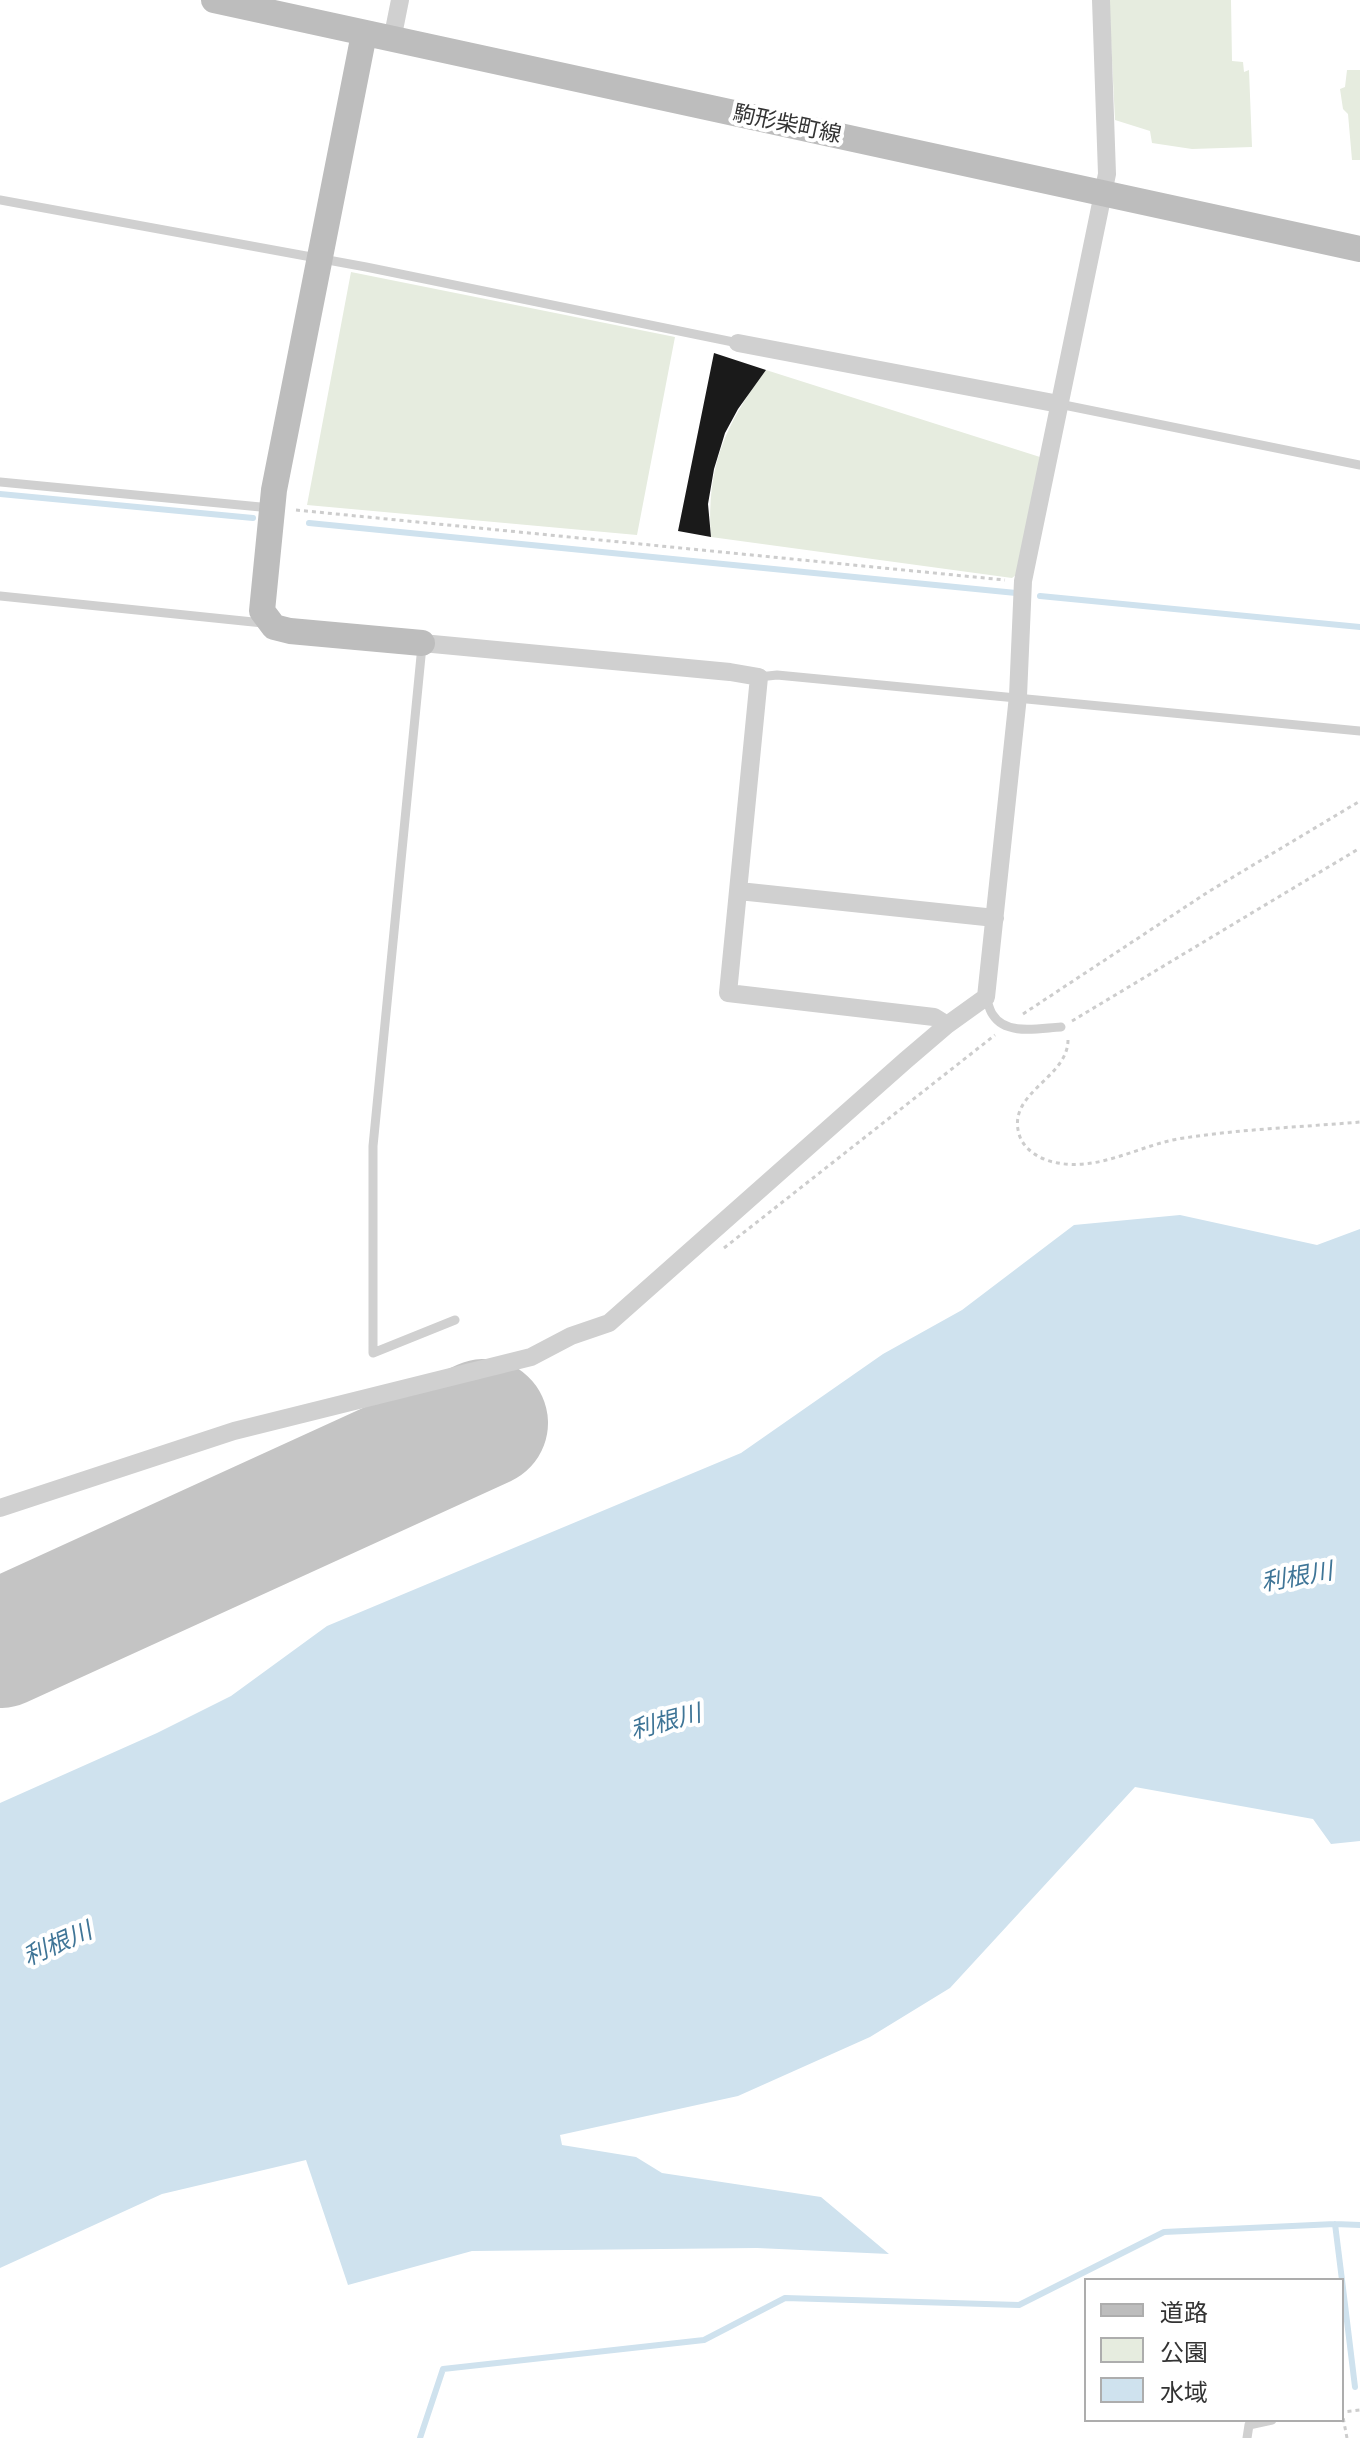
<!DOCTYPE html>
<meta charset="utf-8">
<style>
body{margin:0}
#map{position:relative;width:1360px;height:2438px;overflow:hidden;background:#fff;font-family:Arial,"Noto Sans JP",sans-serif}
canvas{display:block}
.legend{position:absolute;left:1084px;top:2278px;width:260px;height:144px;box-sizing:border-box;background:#fff;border:2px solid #adadad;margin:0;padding:10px 14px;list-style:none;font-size:24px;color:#333}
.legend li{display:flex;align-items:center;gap:16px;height:40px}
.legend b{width:40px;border:2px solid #adadad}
</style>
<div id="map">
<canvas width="1360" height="2438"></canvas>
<ul class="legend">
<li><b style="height:10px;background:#bdbdbd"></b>道路</li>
<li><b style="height:22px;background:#e6ecdf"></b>公園</li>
<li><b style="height:22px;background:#cfe2ee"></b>水域</li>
</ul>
</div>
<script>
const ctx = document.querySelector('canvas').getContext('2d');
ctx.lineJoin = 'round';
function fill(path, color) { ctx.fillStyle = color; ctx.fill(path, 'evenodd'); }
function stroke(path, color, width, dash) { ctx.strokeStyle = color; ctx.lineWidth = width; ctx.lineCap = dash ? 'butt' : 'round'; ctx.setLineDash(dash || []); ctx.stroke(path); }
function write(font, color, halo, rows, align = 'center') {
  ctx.font = font + ' Arial,"Noto Sans JP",sans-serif'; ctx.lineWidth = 8; ctx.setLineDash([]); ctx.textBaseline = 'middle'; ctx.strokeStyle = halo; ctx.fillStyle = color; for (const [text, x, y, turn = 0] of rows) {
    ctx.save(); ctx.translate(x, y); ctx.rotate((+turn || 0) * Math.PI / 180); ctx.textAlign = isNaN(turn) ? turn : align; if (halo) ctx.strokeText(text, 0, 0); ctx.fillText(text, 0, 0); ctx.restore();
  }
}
fill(new Path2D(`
 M1109,0H1231L1232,61L1243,62L1244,72L1249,70L1252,147L1192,149L1152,143L1150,131L1115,120Z
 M1347,70H1360V160H1352L1348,114L1343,109L1340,89L1345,87Z
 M351,272L675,337L637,535L307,505Z
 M766,370L1040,457L1020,572L1012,578L711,537C706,468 725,424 766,370Z`), '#e6ecdf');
fill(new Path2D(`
 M1180,1215L1317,1245L1360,1229V1841L1331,1844L1313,1819L1135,1787L950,1988L870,2037L738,2096L560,2135L562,2145L636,2157L662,2173L821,2197L889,2254L757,2248L472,2251L348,2285L306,2160L162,2194L0,2268V1803L157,1733L231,1696L327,1626L741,1453L883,1354L962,1310L1074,1225Z`), '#cfe2ee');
stroke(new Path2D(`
 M0,494L253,518
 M309,523L1016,593
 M1040,596L1360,627
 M1335,2224L1342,2280
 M1342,2280L1355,2387
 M420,2438L443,2369L704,2340L785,2298L1019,2305L1164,2232L1335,2224L1360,2225`), '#cfe2ee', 6);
stroke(new Path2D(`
 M0,1644L484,1423`), '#c4c4c4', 128);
fill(new Path2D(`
 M714,353L766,370L738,409L725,433L714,469L708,504L711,537L678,531Z`), '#1a1a1a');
stroke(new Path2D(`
 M296,510L1005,580
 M1023,1014L1208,892L1360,801
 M1072,1021L1360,848
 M1068,1040C1068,1079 1004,1093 1020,1137C1025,1150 1040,1159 1053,1162C1099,1173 1140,1144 1184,1138C1242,1129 1302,1127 1360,1122
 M724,1248L995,1035
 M1347,2438L1342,2412L1360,2410`), '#cdcdcd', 3, [4, 4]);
stroke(new Path2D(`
 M0,200L366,267L738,343
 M1059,404L1360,465
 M0,482L271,508
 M0,596L263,623
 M422,646L373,1146V1353L455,1320
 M759,677L777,675L1360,731
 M986,997C988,1002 989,1010 993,1015C1006,1036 1040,1028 1061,1027
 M1247,2438L1249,2425L1272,2420`), '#d0d0d0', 9);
stroke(new Path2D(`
 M392,40L400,0
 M738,343L1059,404
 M422,643L730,672L759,677L728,993L934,1017L947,1025
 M739,891L995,918
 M0,1508L234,1431L531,1357L571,1336L609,1323L906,1060L947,1025L986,997L1018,696L1023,581L1107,174L1101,0`), '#d0d0d0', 18);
stroke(new Path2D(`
 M214,0L1360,249
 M364,34L274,490L262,611L274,627L290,631L422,643`), '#bdbdbd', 26);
write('22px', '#333', '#fff', [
 ["駒形柴町線",787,125,12]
]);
write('italic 24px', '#3f7597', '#fff', [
 ["利根川",1297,1578,-10],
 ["利根川",666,1723,-15],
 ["利根川",58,1945,-24]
]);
</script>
